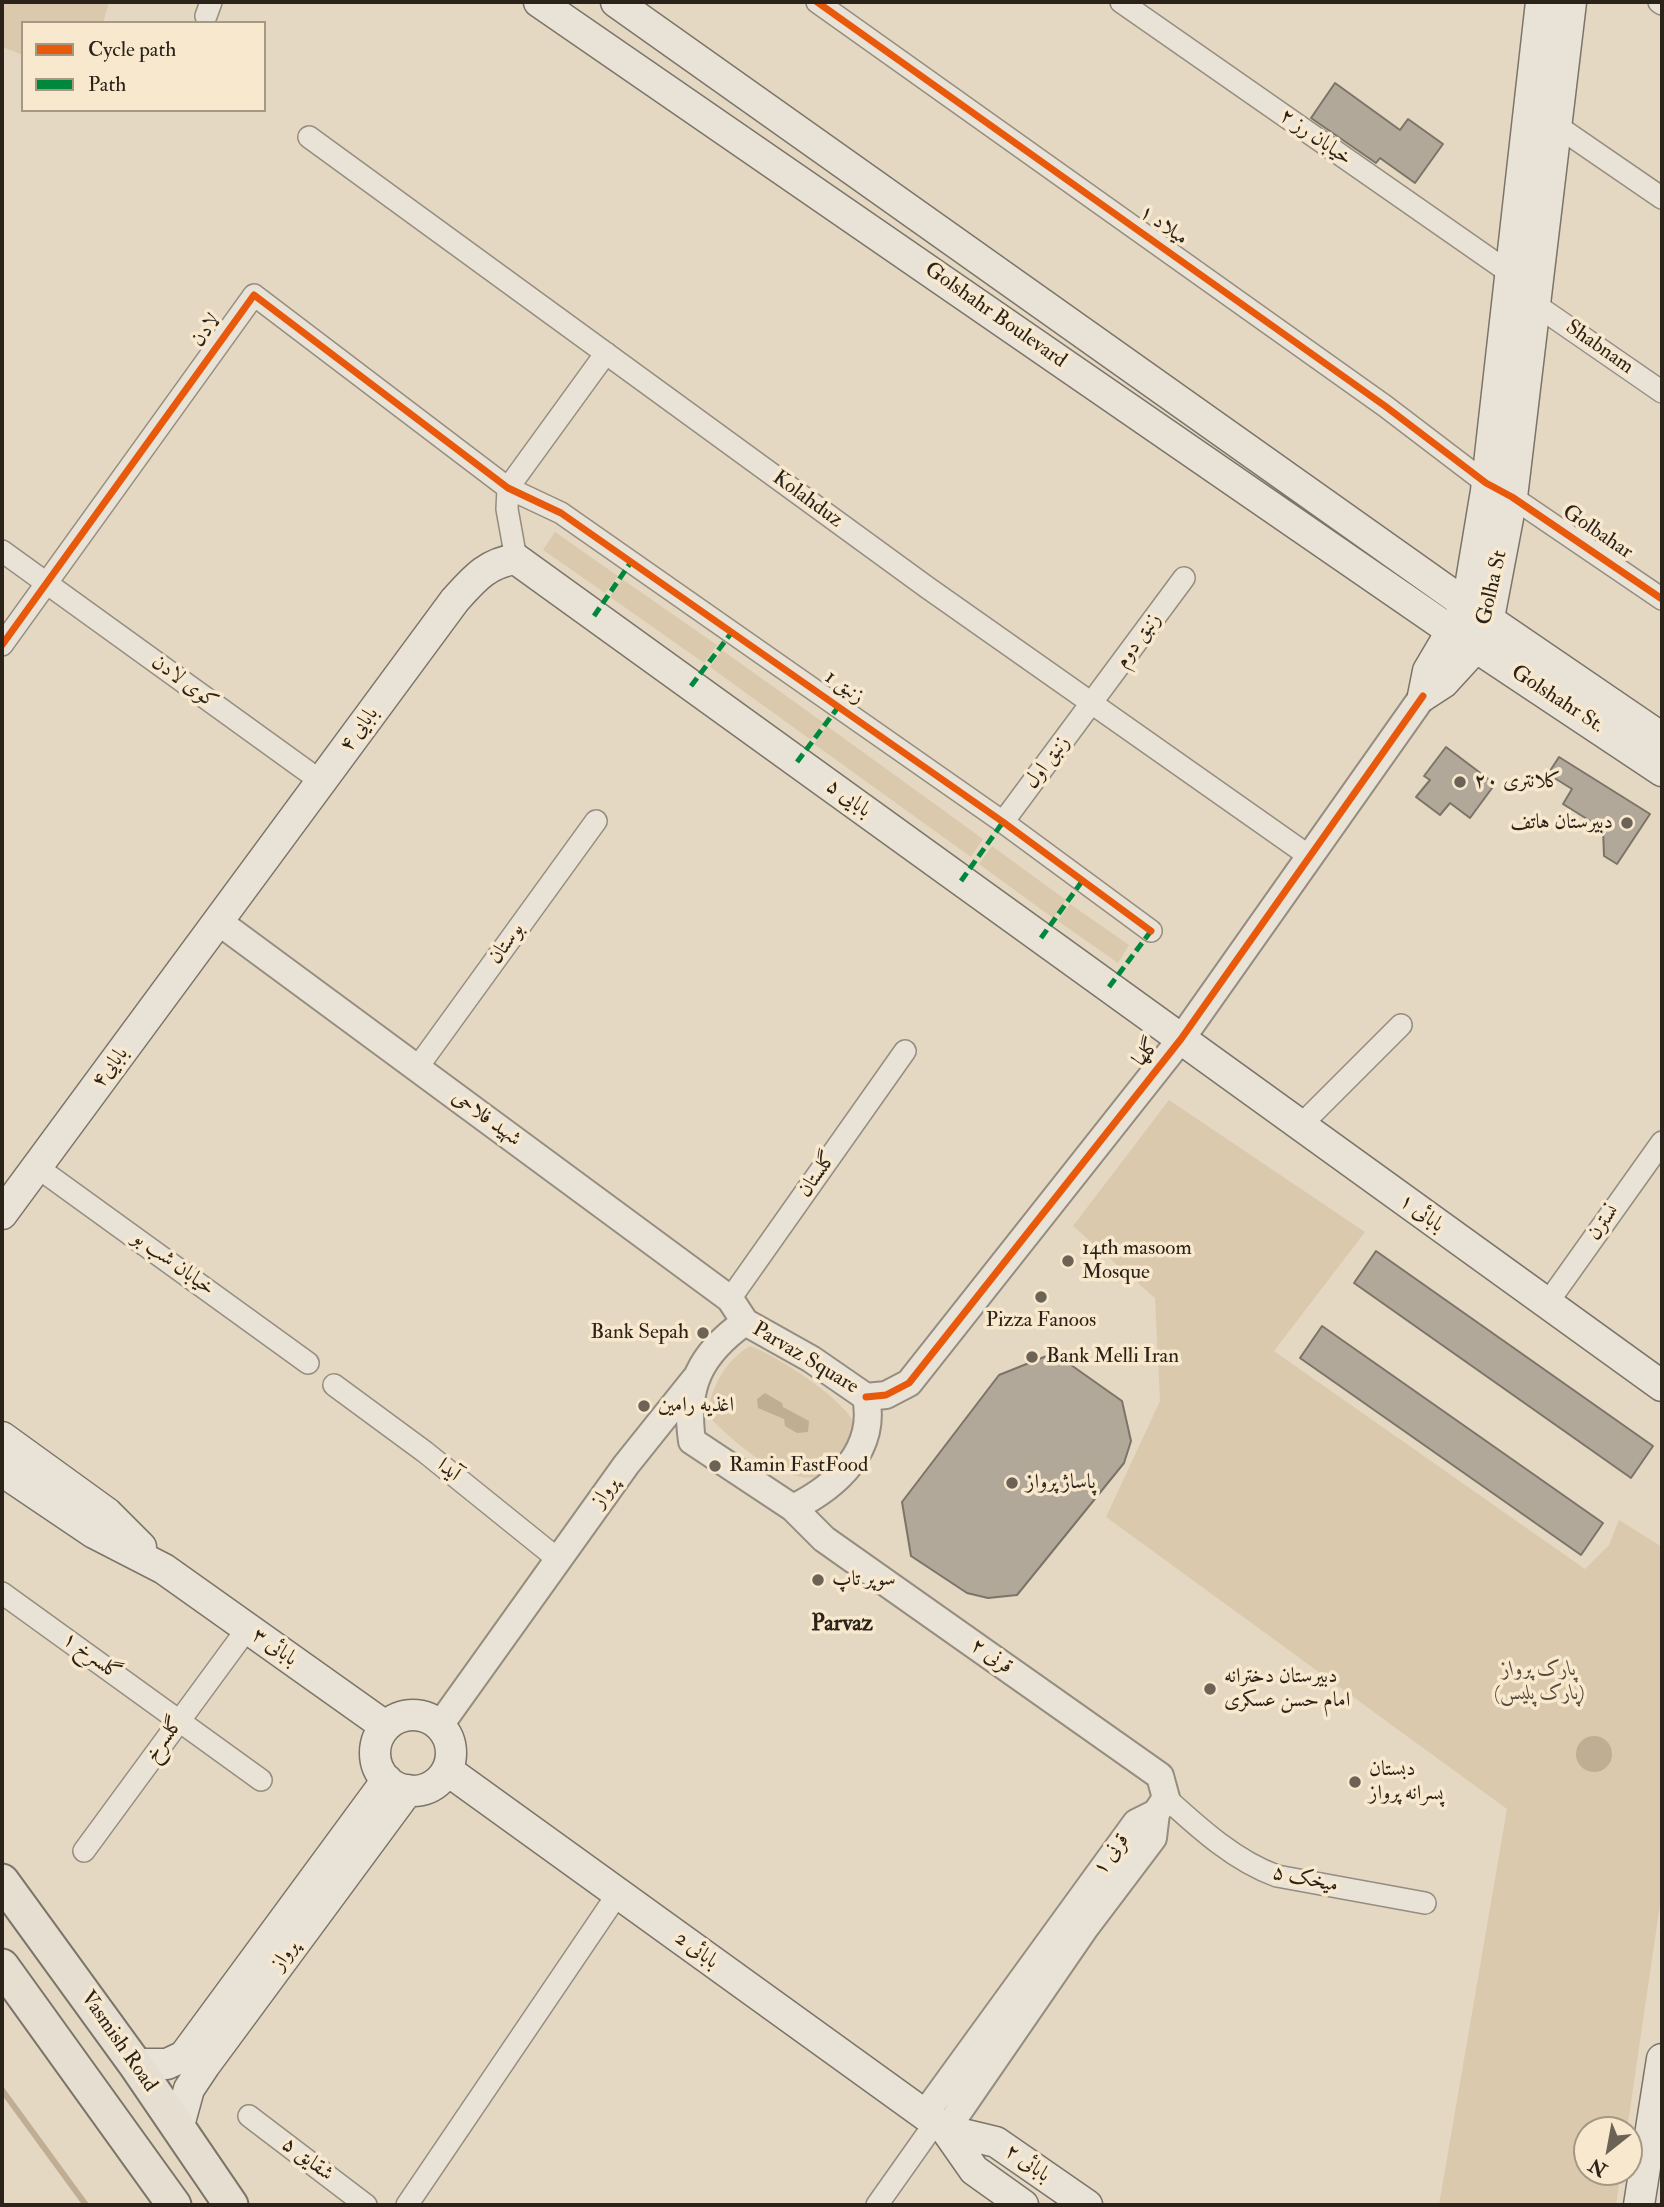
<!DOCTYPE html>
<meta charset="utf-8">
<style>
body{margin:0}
#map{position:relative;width:1664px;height:2207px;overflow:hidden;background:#e5d8c2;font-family:"IM FELL Double Pica",serif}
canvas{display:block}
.frame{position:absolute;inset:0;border:4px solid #2b231a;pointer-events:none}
.legend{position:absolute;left:21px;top:21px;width:245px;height:91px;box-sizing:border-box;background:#f7e8ce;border:2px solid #a59986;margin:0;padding:9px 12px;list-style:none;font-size:21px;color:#2b231a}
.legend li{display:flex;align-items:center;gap:14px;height:35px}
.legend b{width:35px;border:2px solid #a59986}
.north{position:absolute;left:1573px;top:2116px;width:70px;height:70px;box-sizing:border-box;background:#f7e8ce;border:2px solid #a59986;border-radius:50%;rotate:211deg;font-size:19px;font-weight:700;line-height:28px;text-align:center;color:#2b231a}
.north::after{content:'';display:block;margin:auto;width:24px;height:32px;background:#6c6255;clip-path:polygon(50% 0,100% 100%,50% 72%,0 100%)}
</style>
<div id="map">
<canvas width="1664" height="2207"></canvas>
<div class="frame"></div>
<ul class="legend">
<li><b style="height:9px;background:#e8590c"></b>Cycle path</li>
<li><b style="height:9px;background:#00873e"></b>Path</li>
</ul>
<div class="north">N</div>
</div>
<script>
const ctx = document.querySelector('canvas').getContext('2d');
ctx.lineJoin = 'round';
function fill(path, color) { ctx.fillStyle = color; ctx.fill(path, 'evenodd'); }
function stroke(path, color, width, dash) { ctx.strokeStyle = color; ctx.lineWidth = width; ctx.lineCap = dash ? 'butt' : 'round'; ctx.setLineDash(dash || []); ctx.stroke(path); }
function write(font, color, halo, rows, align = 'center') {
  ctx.font = font + ' "IM FELL Double Pica",Amiri,serif'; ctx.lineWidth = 7; ctx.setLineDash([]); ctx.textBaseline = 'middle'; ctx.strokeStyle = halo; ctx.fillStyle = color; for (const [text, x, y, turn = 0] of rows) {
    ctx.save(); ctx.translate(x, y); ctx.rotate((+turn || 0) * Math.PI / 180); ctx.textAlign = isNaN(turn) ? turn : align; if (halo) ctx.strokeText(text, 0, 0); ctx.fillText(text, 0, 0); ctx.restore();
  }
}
fill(new Path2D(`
 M2,2H109L103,23H23V55L2,47Z
 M555,532L618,576L605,593L543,550Z
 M622,579L717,645L704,663L610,597Z
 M722,650L824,723L811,740L710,667Z
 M827,726L983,839L971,857L814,744Z
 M992,846L1066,900L1053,918L979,864Z
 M1070,904L1129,945L1118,963L1058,921Z
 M1169,1100L1365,1232L1274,1351L1585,1569L1609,1545L1619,1520L1662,1547V1891L1627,2130H1587V2172H1621L1616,2205H1439L1507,1809L1106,1517L1160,1401L1155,1298L1073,1226Z
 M750,1346C779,1357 838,1395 854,1422L849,1447L827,1476C782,1487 737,1445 707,1415C712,1386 724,1362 750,1346Z`), '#dac9ac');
fill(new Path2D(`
 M765,1393L782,1403L783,1407L809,1421L808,1432L797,1433L785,1426L784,1419L758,1408L757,1399Z
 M1576 1754a18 18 0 1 1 36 0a18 18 0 1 1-36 0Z`), '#bfae94');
stroke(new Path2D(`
 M2,2090L86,2205`), '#bfae94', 6);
const building = new Path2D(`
 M1335,83L1400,130L1408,119L1443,144L1415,183L1380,158L1376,163L1311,118Z
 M1446,747L1495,784L1470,818L1450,803L1440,815L1416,797L1430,780L1424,776Z
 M1559,757L1650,814L1617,864L1604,856L1603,829L1563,804L1572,789L1548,774Z
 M1376,1251L1653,1446L1631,1478L1354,1283Z
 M1322,1326L1603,1523L1581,1555L1300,1358Z
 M1054,1353L1122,1401L1131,1441L1124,1463L1017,1595L988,1598L967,1593L911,1556L902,1502L999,1375Z`);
fill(building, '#b1a899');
stroke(building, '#7b7469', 2);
const minor = new Path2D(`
 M817,2L1385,406L1486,483L1512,497L1662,599
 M1121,2L1510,273
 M1659,2L1662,4
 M206,16L211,2
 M1557,126L1662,198
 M309,137L928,588L1309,856
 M1536,305L1662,392
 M2,551L322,782
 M516,559L507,509L508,488L606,353
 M2,645L254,295L508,488L561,513L1003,822L1151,931
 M1003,822L1184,578
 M417,1068L596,821
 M1300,1126L1401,1025
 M37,1167L308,1363
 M730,1299L905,1051
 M1546,1305L1662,1142
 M334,1385L425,1452L559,1560
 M2,1593L261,1780
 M1166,1798C1199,1828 1235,1861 1277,1876L1425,1903
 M84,1851L247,1629
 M249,2116L366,2205
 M407,2205L617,1895
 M877,2205L935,2123`);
const tertiary = new Path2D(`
 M219,922L730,1299L745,1322
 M745,1322L811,1359L866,1397C877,1450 837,1486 793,1508L692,1441C684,1387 700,1354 745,1322Z
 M866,1397L886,1395L909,1383L1181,1039L1423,696
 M793,1508L824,1539L1160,1776L1166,1798L1156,1813L1136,1823L924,2115
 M440,1725L626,1465L694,1380
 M946,2130L1085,1928L1153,1838L1156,1813`);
const secondary = new Path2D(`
 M539,2L1450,630L1662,771
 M616,2L1467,605L1662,738
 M1423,696L1443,683L1476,647L1489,618L1512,497L1571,2
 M1423,696L1428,671L1467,605L1486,491L1541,2
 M2,1214L455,600C474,579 487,563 516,559L1662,1386
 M2,1437L107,1513L141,1547
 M2,1471L94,1533L164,1569L385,1726
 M375 1753a38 38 0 1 1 76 0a38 38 0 1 1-76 0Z
 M447,1770L946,2130L974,2170L1023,2205
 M135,2064H167L184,2056L387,1780
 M178,2129L189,2089L205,2065L408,1790
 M946,2130L996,2142L1087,2205
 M1639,2205L1662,2059`);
const primary = new Path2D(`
 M2,1881L135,2064L231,2205
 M2,1966L174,2205`);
stroke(minor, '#958d7f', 24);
stroke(tertiary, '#958d7f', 30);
stroke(secondary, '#7b7469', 33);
stroke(primary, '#7b7469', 37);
stroke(minor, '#e9e2d7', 21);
stroke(tertiary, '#e9e2d7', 26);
stroke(secondary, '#e9e2d7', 30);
stroke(primary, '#e5ded1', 33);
stroke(new Path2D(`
 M594,616L631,562
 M691,686L732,632
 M797,762L839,706
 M961,881L1003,822L1007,824
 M1041,938L1083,880
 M1109,987L1151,931L1148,928`), '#00873e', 5, [10, 5]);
stroke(new Path2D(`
 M817,2L1385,406L1486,483L1512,497L1662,599
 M2,645L254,295L508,488L561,513L1003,822L1151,931
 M866,1397L886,1395L909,1383L1181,1039L1423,696`), '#e8590c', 7);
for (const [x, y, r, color] of [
 [1460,782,7,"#6c6255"],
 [1627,823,7,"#6c6255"],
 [1068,1261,7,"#6c6255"],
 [1041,1297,7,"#6c6255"],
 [703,1333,7,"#6c6255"],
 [1032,1357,7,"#6c6255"],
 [644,1406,7,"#6c6255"],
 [715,1466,7,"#6c6255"],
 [1012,1483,7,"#6c6255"],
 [818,1580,7,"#6c6255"],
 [1210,1689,7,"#6c6255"],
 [1355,1782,7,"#6c6255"]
]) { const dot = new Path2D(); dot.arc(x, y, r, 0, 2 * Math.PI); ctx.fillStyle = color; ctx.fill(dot); stroke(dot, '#f7e8ce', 2.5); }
write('21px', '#2b231a', '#f7e8ce', [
 ["خیابان رز ۲",1315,138,35],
 ["میلاد ۱",1163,226,35],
 ["Golshahr Boulevard",995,316,35],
 ["لادن",207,331,-54],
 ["Shabnam",1599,348,35],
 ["Kolahduz",807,500,36],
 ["Golbahar",1597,533,34],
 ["Golha St",1493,588,-77],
 ["زنبق دوم",1139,641,-54],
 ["کوی لادن",184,683,36],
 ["زنبق 1",844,688,35],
 ["Golshahr St.",1557,700,33],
 ["بابایی ۴",360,730,-54],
 ["زنبق اول",1048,763,-53],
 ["۵ بابایی",848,799,36],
 ["بوستان",507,944,-54],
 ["گلها",1147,1053,-52],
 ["بابایی۴",111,1068,-53],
 ["شهید فلاحی",486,1119,36],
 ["گلستان",818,1175,-55],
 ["بابائی ۱",1421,1214,36],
 ["نسترن",1604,1223,-55],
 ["خیابان شب بو",173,1264,36],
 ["Parvaz Square",805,1359,31],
 ["آیدا",448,1471,39],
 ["پرواز",606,1493,-55],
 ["بابائی ۳",274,1648,35],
 ["گلسرخ ۱",91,1657,36],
 ["قرنی ۲",991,1657,35],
 ["گلسرخ",165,1740,-54],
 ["قرنی ۱",1112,1855,-54],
 ["میخک ۵",1305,1880,12],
 ["بابائی 2",696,1951,36],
 ["پرواز",286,1956,-54],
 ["Vasmish Road",118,2042,55],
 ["شقایق ۵",307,2160,37],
 ["بابائی ۲",1027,2164,35]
]);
write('21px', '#2b231a', '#f7e8ce', [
 ["کلانتری ۲۰",1474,782],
 ["دبیرستان هاتف",1613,823,"right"],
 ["14th masoom",1082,1249],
 ["Mosque",1082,1273],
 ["Pizza Fanoos",1041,1321,"center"],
 ["Bank Sepah",689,1333,"right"],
 ["Bank Melli Iran",1046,1357],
 ["اغذیه رامین",658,1406],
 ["Ramin FastFood",729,1466],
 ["پاساژ پرواز",1026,1483],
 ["سوپر تاپ",832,1580],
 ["دبیرستان دخترانه",1224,1677],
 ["امام حسن عسکری",1224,1701],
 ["دبستان",1369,1770],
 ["پسرانه پرواز",1369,1794]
], 'left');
write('italic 21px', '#54493a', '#f7e8ce', [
 ["پارک پرواز",1539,1670],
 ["(پارک پلیس)",1539,1694]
]);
write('bold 23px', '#2b231a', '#f7e8ce', [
 ["Parvaz",842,1625]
]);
</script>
